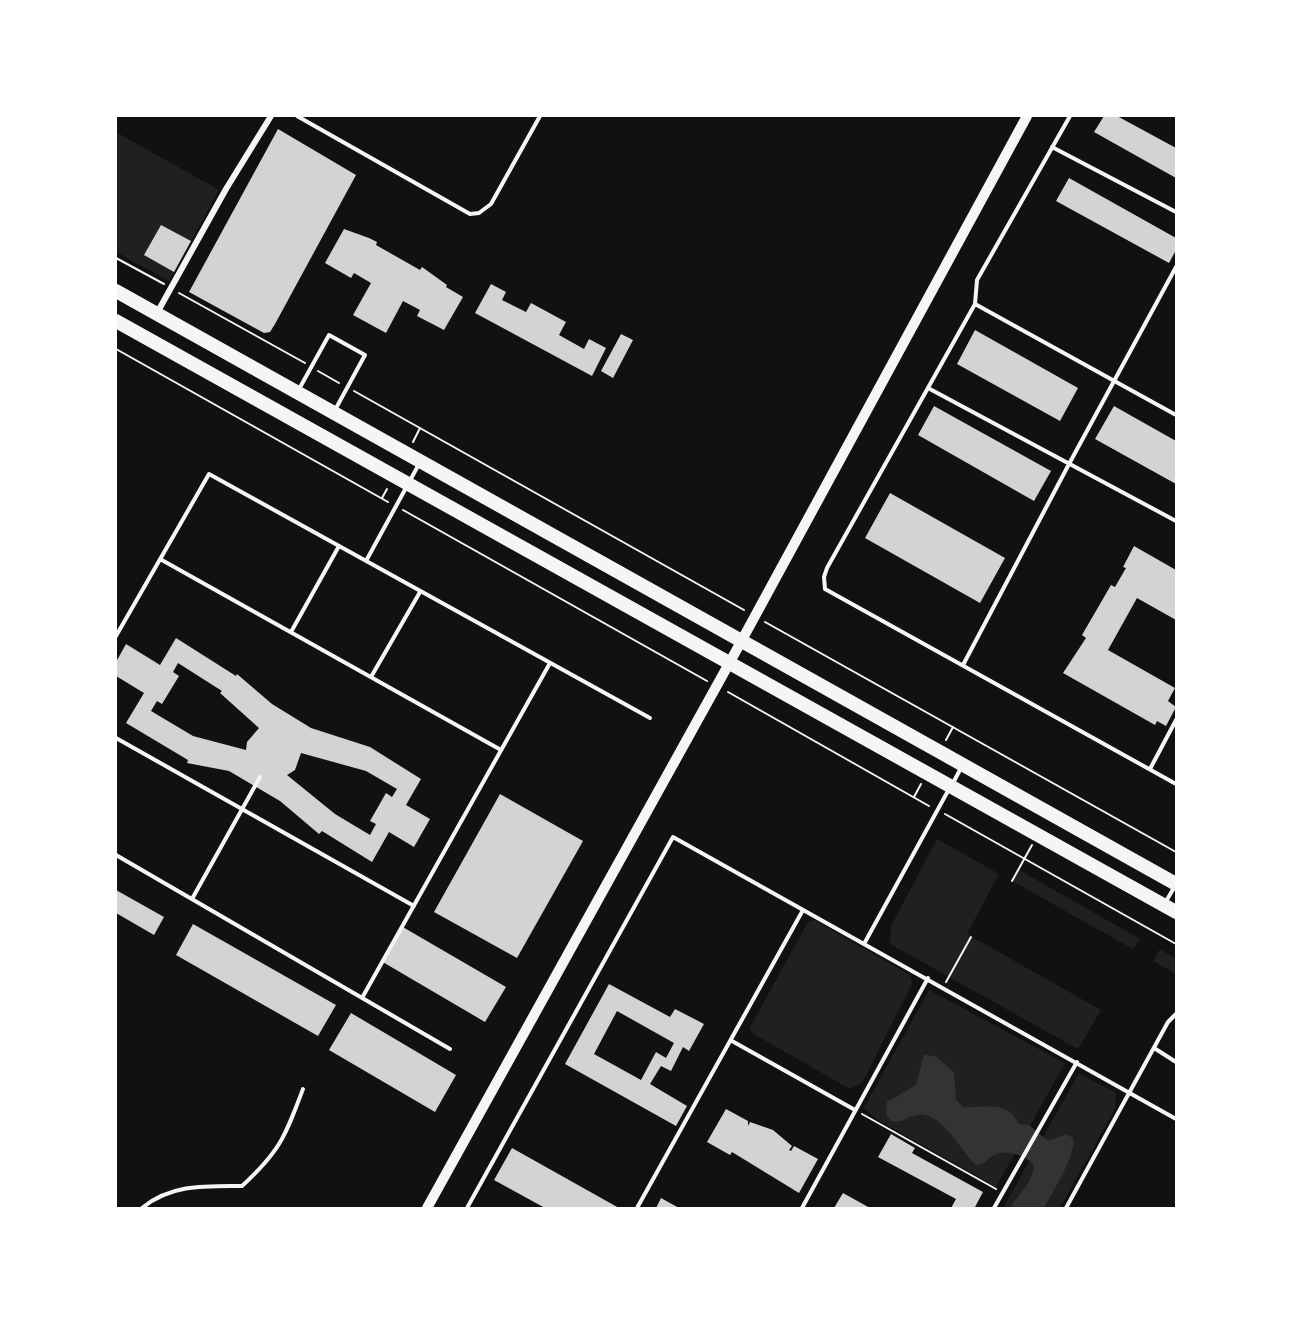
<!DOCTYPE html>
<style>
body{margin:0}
#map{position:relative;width:1292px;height:1324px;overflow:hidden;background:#111;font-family:Merriweather,serif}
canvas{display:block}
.frame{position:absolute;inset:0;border:117px solid #fff;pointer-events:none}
</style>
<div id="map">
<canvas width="1292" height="1324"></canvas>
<div class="frame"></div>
</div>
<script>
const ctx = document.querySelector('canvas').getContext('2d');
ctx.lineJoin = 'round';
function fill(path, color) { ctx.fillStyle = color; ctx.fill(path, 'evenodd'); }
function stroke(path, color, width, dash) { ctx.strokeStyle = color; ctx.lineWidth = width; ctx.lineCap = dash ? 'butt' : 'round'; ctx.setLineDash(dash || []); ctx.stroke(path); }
fill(new Path2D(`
 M116,132L219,190L169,281L116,252Z
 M937,839L999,874L967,934L1101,1010L1078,1049L890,944L891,926Z
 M1019,870L1140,939L1133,949L1012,881Z
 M814,920L910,975L912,984L862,1083L850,1089L752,1033L750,1027L808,922Z
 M1160,949L1176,959V974L1153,961Z
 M929,990L1065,1063L996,1187L878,1120L864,1108Z
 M1079,1073L1116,1093L1115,1109L1060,1208H1003Z`), '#202020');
fill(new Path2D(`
 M924,1055L935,1056L954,1072L956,1100L963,1107C984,1108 1007,1099 1019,1124L1029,1125L1048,1141L1066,1134L1073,1138C1077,1154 1052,1193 1044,1208H1010C1018,1195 1033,1183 1034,1165C1025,1155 1005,1148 992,1156C985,1161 985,1164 976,1165C961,1152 941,1110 917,1115C905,1117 906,1123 891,1121L886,1114L887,1102L916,1085Z`), '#333');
fill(new Path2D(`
 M1104,116H1117L1176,148V178L1094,132Z
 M278,129L356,175L275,324L270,332L264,333L189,292Z
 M1069,178L1176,238V250L1169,263L1056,201Z
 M161,225L191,241L174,272L144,255Z
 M344,229L369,238L377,242L376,245L420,270L422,267L447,285L446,287L463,297L444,330L417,316L420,310L403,301L386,333L353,315L371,283L354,273L351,278L325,263Z
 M491,284L506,292L502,300L526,312L531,303L566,322L559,335L584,349L589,339L606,348L592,376L475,313Z
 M975,330L1078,388L1060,421L957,364Z
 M621,334L633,340L613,378L601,371Z
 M934,406L1051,471L1034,501L918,435Z
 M1114,406L1176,441V484L1095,439Z
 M890,493L1005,558L980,603L865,538Z
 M1134,546L1176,570V620L1137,598L1108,650L1175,688L1168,701L1176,707L1166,726L1157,721L1155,725L1063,673L1086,638L1082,635L1111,585L1115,587L1126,568L1123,567Z
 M176,638L236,676L237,674L272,704L311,728L370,747L421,779L406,805L430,819L414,847L389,832L372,862L322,831L319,834L280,801L229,771L187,763L188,760L126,723L144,693L116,676V662L126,644L160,665ZM178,663L222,691L220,693L259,728L247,742L246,750L193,736L151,711L157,701L162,704L179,676L173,672ZM301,753L366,771L397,789L392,797L386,793L370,821L376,824L370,835L335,814L287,775L295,770Z
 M500,794L583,841L517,958L434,912Z
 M116,890L164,917L154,935L116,913Z
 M193,924L336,1005L318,1036L176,955Z
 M401,926L506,987L485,1022L381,961Z
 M609,984L670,1017L675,1009L704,1024L689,1051L683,1047L671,1071L661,1066L650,1084L687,1106L676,1126L565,1064ZM617,1011L674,1043L666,1058L656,1052L641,1080L594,1054Z
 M351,1013L456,1075L435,1112L329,1050Z
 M726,1109L748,1121V1126L750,1122L773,1130L792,1146L789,1150L791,1151L794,1146L818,1159L799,1193L732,1152L730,1155L707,1142Z
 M891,1134L915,1148L912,1153L983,1192L975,1207L979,1208H951L956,1199L878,1157Z
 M512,1148L619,1208H545L494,1180Z
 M843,1193L870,1208H834Z
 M661,1198L679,1208H656Z`), '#d3d3d3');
stroke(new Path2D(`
 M116,258L164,284
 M179,293L305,363
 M116,349L388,502
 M318,371L339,383
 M354,391L744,610
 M413,442L420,428
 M382,498L387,489
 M403,510L707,681
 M765,622L1176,852
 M728,692L929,806
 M946,740L953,727
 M914,797L921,784
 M945,814L1176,944
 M1012,881L1032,845
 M946,982L971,937
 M862,1114L996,1189`), '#f5f5f5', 2);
stroke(new Path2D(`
 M297,116L470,214L479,213L491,204L540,116
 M1070,116L977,280L975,304L827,568L824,577L825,589L1176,784
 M1052,147L1176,212
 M975,304L1176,415
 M928,388L1176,521
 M298,391L329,335L365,355L335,410
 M160,559L501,750
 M366,561L419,464
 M291,632L339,546
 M116,636L209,474L650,718
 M963,665L1069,464L1176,267
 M371,677L420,592
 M116,738L414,906
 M1150,769L1176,720
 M953,783L961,768
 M116,855L450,1049
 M192,899L260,777
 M1165,903L1175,886
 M864,944L949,789
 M362,998L550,663
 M732,1041L855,1110
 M1154,1048L1176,1062
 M142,1208C171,1184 206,1186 242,1186C280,1151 285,1137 303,1089
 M467,1208L673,837L1176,1119
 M637,1208L803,910
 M802,1208L928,978
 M994,1208L1077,1062
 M1066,1208L1168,1022L1176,1014`), '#f5f5f5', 4);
stroke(new Path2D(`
 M157,313L226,189L271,116`), '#f5f5f5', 6);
stroke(new Path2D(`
 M427,1208L736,651L1027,116`), '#f5f5f5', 10);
stroke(new Path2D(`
 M116,291L1176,884
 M116,321L1176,912`), '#f5f5f5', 14);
</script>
